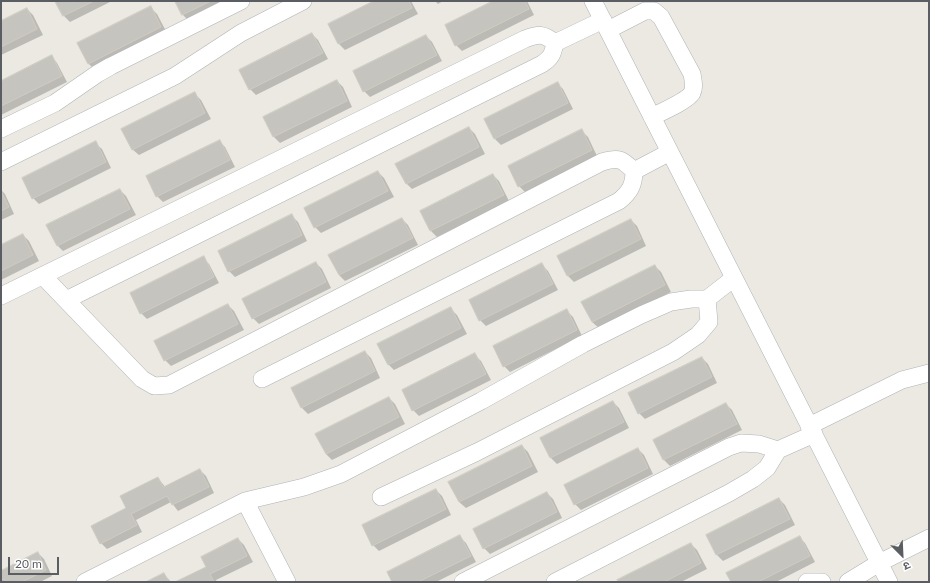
<!DOCTYPE html>
<meta charset="utf-8">
<style>
body{margin:0}
#map{position:relative;width:930px;height:583px;overflow:hidden;background:#ebe9e2;font-family:Lato,"Noto Sans Devanagari",sans-serif}
canvas{display:block}
.frame{position:absolute;inset:0;border:2px solid #5a5d61;pointer-events:none}
.north{position:absolute;left:882px;top:535px;width:40px;height:40px;-webkit-text-stroke:3px #fff;paint-order:stroke;rotate:156deg;font-size:11px;font-weight:700;line-height:16px;text-align:center;color:#5a5d61}
.north::after{content:'';display:block;margin:auto;width:14px;height:18px;background:#5a5d61;clip-path:polygon(50% 0,100% 100%,50% 72%,0 100%)}
.scale{position:absolute;left:8px;top:557px;width:51px;height:18px;box-sizing:border-box;border:2px solid #5a5d61;border-top:0;padding-left:5px;font-size:12px;line-height:14px;white-space:nowrap;color:#5a5d61;-webkit-text-stroke:3px #fff;paint-order:stroke}
</style>
<div id="map">
<canvas width="930" height="583"></canvas>
<div class="frame"></div>
<div class="north">उ</div>
<div class="scale">20 m</div>
</div>
<script>
const ctx = document.querySelector('canvas').getContext('2d');
ctx.lineJoin = 'round';
function fill(path, color) { ctx.fillStyle = color; ctx.fill(path, 'evenodd'); }
function stroke(path, color, width, dash) { ctx.strokeStyle = color; ctx.lineWidth = width; ctx.lineCap = dash ? 'butt' : 'round'; ctx.setLineDash(dash || []); ctx.stroke(path); }
fill(new Path2D(`
 M57,1H112L70,22L64,16Z
 M176,1H229L189,21L183,15Z
 M377,1H411L418,14L345,50L339,44L330,24Z
 M435,1H443L438,4Z
 M495,1H527L534,15L462,51L456,45Z
 M151,8L157,14L167,33L94,69L88,63Z
 M27,9L33,15L43,35L1,55V22Z
 M312,34L318,40L328,59L256,95L250,89Z
 M426,36L432,42L442,61L370,97L364,91Z
 M51,56L57,63L67,82L1,115V82Z
 M337,81L343,87L352,107L280,143L274,137L264,117Z
 M557,83L563,89L573,109L501,145L495,139L485,119Z
 M195,94L201,100L211,119L139,155L132,149Z
 M469,128L475,134L485,154L412,189L406,183Z
 M582,131L588,137L597,156L525,192L519,186Z
 M219,141L225,147L235,167L163,202L157,196Z
 M95,143L102,149L111,168L39,204L33,198Z
 M378,172L384,178L394,197L321,233L315,227L306,208Z
 M493,175L499,181L509,201L437,237L431,231L421,211Z
 M1,190L5,194L14,214L1,220Z
 M120,190L126,196L136,215L63,251L57,245Z
 M292,216L298,222L307,241L235,277L229,271Z
 M402,219L408,225L418,245L345,281L339,275Z
 M631,220L637,226L646,246L574,282L568,276L558,256Z
 M23,235L29,241L39,261L1,280V246Z
 M203,258L209,264L219,283L147,319L141,313Z
 M316,263L322,269L331,288L259,324L253,318L244,299Z
 M542,265L548,271L558,290L486,326L480,320Z
 M655,266L661,272L671,292L599,328L592,322Z
 M228,305L234,311L244,330L171,366L165,360Z
 M451,309L457,315L467,334L394,370L388,364Z
 M567,311L573,317L582,336L510,372L504,366Z
 M365,352L371,358L380,378L308,414L302,408L292,388Z
 M475,355L481,361L491,380L419,416L413,410Z
 M702,358L708,364L717,383L645,419L639,413Z
 M389,398L395,404L405,424L332,460L326,454Z
 M613,402L619,408L629,428L557,464L551,458L541,438Z
 M726,404L732,410L742,430L670,466L664,460L654,440Z
 M522,446L528,452L538,472L466,508L459,502L450,482Z
 M638,449L644,455L653,474L581,510L575,504L565,485Z
 M200,470L206,476L214,493L178,511L171,502L136,520L142,532L107,549L101,543L128,509L158,478L166,488Z
 M436,490L442,496L451,515L379,551L373,545Z
 M547,493L553,499L562,518L490,554L484,548Z
 M779,499L785,505L795,525L723,561L717,555L707,535Z
 M460,537L466,543L476,562L436,582H393Z
 M799,537L805,543L815,562L776,582H732Z
 M238,539L244,545L253,562L216,580L217,582H177L207,567Z
 M691,544L697,550L707,569L681,582H620Z
 M38,553L44,559L52,576L40,582H1V567L3,571Z
 M164,574L171,582H148Z`), '#0003');
const building = new Path2D(`
 M55,1H94L63,16Z
 M175,1H211L182,15Z
 M374,1H409L412,8L338,44L328,24Z
 M493,1H525L529,9L455,46L445,25Z
 M151,6L161,27L88,64L77,43Z
 M27,8L37,29L1,47V21Z
 M312,33L323,53L249,90L239,70Z
 M426,35L437,55L363,92L353,71Z
 M52,55L62,76L1,106V81Z
 M337,80L347,101L273,137L263,117Z
 M558,82L568,103L494,139L484,119Z
 M195,92L205,113L132,150L121,129Z
 M469,127L479,147L406,184L395,164Z
 M582,129L592,150L518,187L508,166Z
 M220,140L230,160L156,197L146,176Z
 M96,141L106,162L32,199L22,178Z
 M378,171L388,191L314,228L304,208Z
 M493,174L504,195L430,231L420,211Z
 M120,189L130,209L57,246L46,225Z
 M1,191L9,207L1,211Z
 M292,214L302,235L228,272L218,251Z
 M402,218L413,238L339,275L328,255Z
 M631,219L641,239L567,276L557,256Z
 M23,234L33,255L1,271V245Z
 M204,256L214,277L140,314L130,293Z
 M316,262L326,282L252,319L242,299Z
 M542,263L553,284L479,321L469,300Z
 M655,265L665,285L592,322L581,302Z
 M228,304L238,324L164,361L154,341Z
 M451,307L461,328L388,365L377,344Z
 M567,309L577,330L503,367L493,346Z
 M365,351L375,371L301,408L291,388Z
 M475,353L486,374L412,411L402,390Z
 M702,357L712,377L638,414L628,393Z
 M389,397L399,417L326,454L315,434Z
 M613,401L624,422L550,458L540,438Z
 M726,403L737,424L663,460L653,440Z
 M522,445L532,466L459,502L448,482Z
 M638,448L648,468L574,505L564,485Z
 M200,469L209,487L172,505L167,496L131,514L137,525L100,544L91,526L126,508L120,496L158,477L163,487Z
 M436,489L446,509L372,546L362,525Z
 M547,492L557,512L483,549L473,529Z
 M779,498L790,519L716,555L706,535Z
 M460,535L471,556L418,582H392L387,572Z
 M800,536L810,556L758,582H731L726,573Z
 M238,538L247,556L210,574L214,582H175L206,567L201,557Z
 M691,543L701,563L664,582H619L617,580Z
 M38,552L46,570L22,582H6L4,579L1,580V571Z
 M164,573L169,582H146Z`);
fill(building, '#c6c4be');
stroke(building, '#cfcbc1', 1);
const minor = new Path2D(`
 M593,1L889,582
 M608,30L645,11H654L661,17L692,74C693,80 695,87 692,93C687,101 661,112 652,117
 M1,129L55,103L97,74L111,66L241,1
 M1,162L175,76L241,33L303,1
 M43,276L142,379L154,386L169,385L602,162C619,157 622,159 634,171
 M1,296L525,39C539,34 543,33 555,43
 M66,300L542,64C551,58 553,54 555,43L603,20
 M262,379L619,201C630,192 634,185 634,171L670,152
 M809,426L902,380L929,373
 M381,497L477,452L673,352L698,335L709,322L707,299
 M245,501L304,487L341,474L481,401L583,344L641,315L671,302L691,299H707L734,278
 M85,582L245,501L287,582
 M463,582L729,447L741,443L759,444L778,450
 M555,582L729,493L753,479L767,468L778,450L814,434
 M807,582H822
 M848,582L879,563L929,538`);
stroke(minor, '#afb2b6', 18);
stroke(minor, '#fff', 17);
</script>
